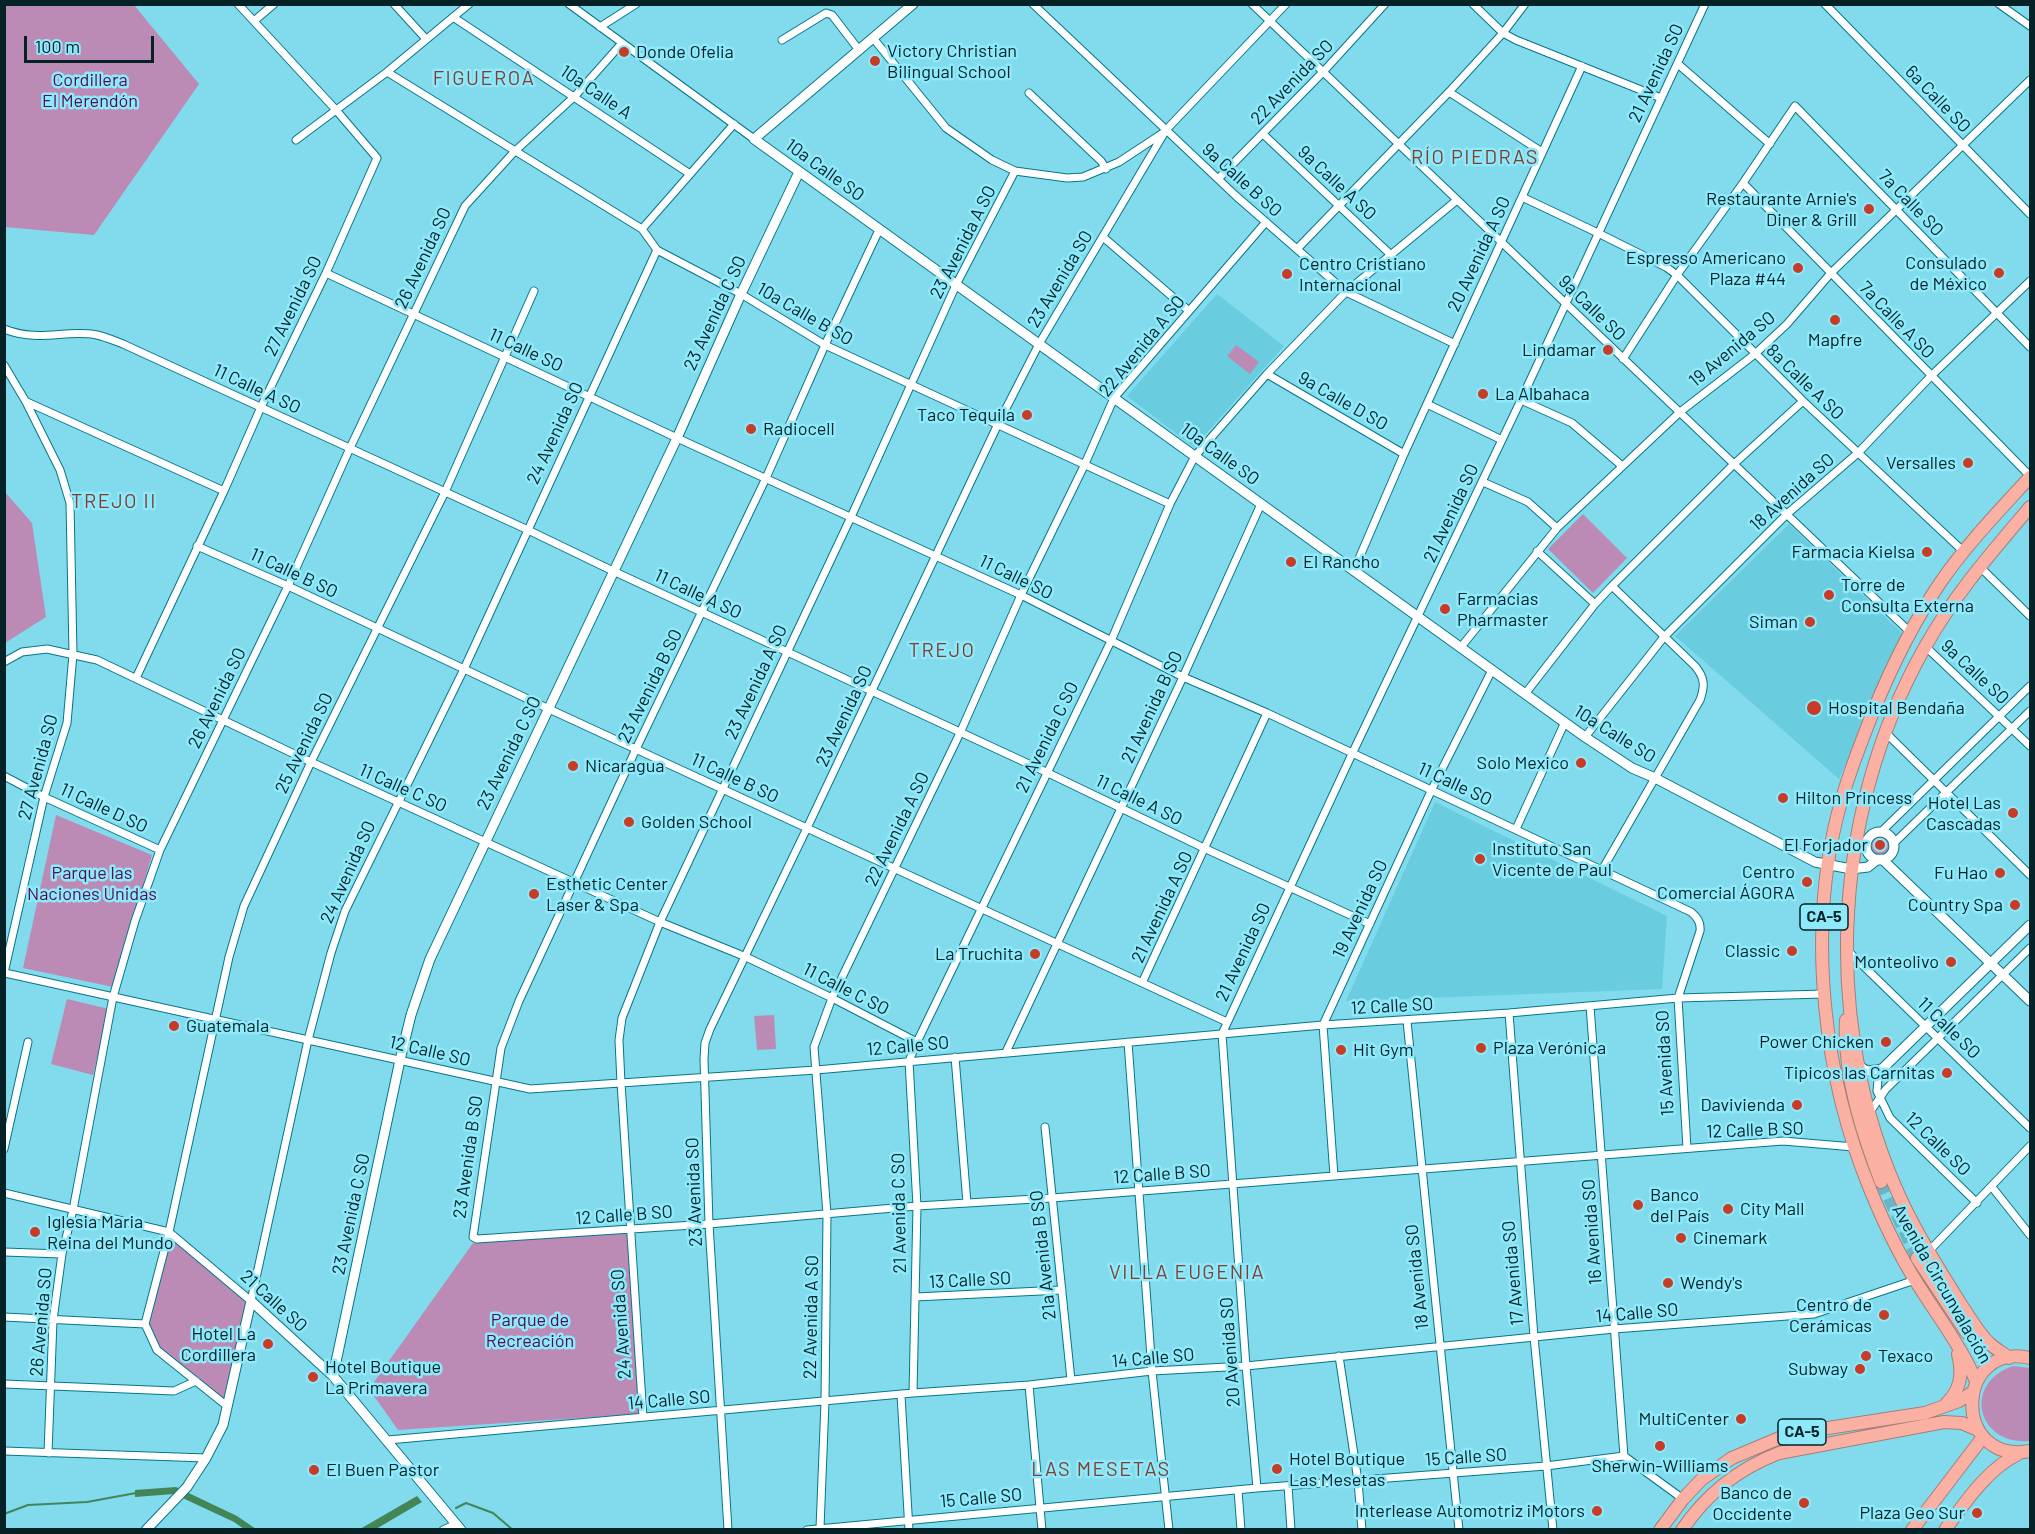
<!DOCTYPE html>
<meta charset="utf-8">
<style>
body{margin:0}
#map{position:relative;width:2035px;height:1534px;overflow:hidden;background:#81dbed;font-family:Barlow,sans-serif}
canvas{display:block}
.frame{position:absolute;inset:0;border:6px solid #052227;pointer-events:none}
.scale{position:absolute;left:24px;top:36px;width:130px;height:27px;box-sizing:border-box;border:3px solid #052227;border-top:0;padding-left:8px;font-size:18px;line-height:21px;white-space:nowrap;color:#052227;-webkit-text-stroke:4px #8ee9fa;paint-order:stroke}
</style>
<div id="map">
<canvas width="2035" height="1534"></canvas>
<div class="frame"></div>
<div class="scale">100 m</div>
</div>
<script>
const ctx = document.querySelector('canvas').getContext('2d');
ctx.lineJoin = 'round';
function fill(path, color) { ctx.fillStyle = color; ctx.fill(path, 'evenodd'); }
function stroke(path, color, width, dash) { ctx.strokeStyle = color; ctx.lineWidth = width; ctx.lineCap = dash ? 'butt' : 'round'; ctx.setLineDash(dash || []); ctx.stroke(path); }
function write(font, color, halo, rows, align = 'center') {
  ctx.font = font + ' Barlow,sans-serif'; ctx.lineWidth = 5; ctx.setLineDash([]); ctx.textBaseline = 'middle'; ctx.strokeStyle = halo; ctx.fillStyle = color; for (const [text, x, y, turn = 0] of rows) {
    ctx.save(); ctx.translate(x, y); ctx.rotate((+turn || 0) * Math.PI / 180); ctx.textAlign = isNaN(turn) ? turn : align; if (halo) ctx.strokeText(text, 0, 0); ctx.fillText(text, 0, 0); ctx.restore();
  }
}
fill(new Path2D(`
 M1217,294L1284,346L1194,447L1127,396Z
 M1789,524L1903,634L1839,779L1675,636Z
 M1435,802L1667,916L1662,989L1346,1001Z`), '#69cddf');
fill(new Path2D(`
 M4,5H134L199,84L94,235L5,227Z
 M1236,345L1259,362L1250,374L1227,356Z
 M5,492L32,523L46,617L5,643Z
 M1583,514L1627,558L1593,593L1548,549Z
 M56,815L152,855L113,987L23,968Z
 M1870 846a10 10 0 1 1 20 0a10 10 0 1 1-20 0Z
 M67,999L109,1009L93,1075L51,1064Z
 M774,1015L776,1049L757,1050L754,1016Z
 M169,1232L251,1301L227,1406L157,1350L145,1324Z
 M629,1233L641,1414L398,1430L369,1389L473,1243Z
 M2013,1366L2030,1368V1441C1977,1446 1962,1383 2013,1366Z`), '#bb8bb5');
fill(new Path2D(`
 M176,1487L237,1516L256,1529H244L234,1522L174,1494L135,1497V1490Z
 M417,1496L422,1502L376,1529H360Z`), '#448557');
stroke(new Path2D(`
 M456,1508L466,1503L493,1513L513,1530
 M4,1514L28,1505L87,1502L136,1493`), '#448557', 2);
stroke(new Path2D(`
 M1881,1182L1917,1258`), '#68b6c5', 12, [12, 6]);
const street = new Path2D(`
 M394,4L426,39
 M569,4L754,139
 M1033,4L1236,196L1346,292L1455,344
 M1252,4L1911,633
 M1473,4L1503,33L1516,40L1661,98
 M1825,4L2030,214
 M1999,4L2030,26
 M453,17L690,174
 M254,21L274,4
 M600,27L636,4
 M873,38L946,128L992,160L1015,171L1067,178L1083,177L1119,162L1163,133
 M782,40L826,13L832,15L859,50
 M1678,64L1770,144
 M387,72L642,229L657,250L741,294L825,345L1170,504
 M1449,92L1542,152
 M1029,93L1101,161L1106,169
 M1263,134L1390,254
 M296,140L387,72L469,4
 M1218,179L1323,72L1385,4
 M1743,183L2030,476
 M1522,197L1598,233L1666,267L1677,275L1803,401L1964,552
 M642,229L734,124
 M879,230L825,345L766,478L636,749L519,1001L501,1048L473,1237L477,1239L709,1224L917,1206L1052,1198L1783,1141L1854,1147
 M1103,237L1189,311
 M1297,249L1449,92L1503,33L1525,4
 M326,273L677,438L1021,595L1183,677L1267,713L1691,912C1697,917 1701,922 1700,931L1678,998L1687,1148
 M4,329C40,343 64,329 97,335C106,337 115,341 123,344L528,530L613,571L1046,772L1206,849L1370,924
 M1623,359L1677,275L1743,183L1795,106L2030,347
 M4,365L26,402L60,470L70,503L73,654L67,723L44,797L4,973
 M1267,374L1404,454
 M1521,400L1572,423L1621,465
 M27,402L224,491
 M1427,404L1502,440
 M1483,482L1528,502L1557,528
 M197,546L288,586L549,709L1227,1022
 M1537,551L1595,604
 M1979,566L2030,616
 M1354,570L1404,454L1582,66
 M1925,646L2030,746
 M1461,647L1557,528L1680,412L1755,354L1787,324L1831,273L2030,80
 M4,662L22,652L47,649L97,660L311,762L660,922L746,957L832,998L917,1042
 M136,678L224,491L261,407L326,273L377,158L336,110L238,4
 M1525,694L1595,604L1612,586L1734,464L1803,401
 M1886,733L2030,875
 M1585,737L1664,637L1787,514L1858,453L1931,376L2030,281
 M4,776L44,797L160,850
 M1516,829L1565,722
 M1881,832L2030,686
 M1893,844L2030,711
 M1602,870L1700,700C1705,686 1705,678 1695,666L1612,586
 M1847,950L2030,1128
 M5,973L530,1089L816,1070L1323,1025L1509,1013L1678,998L1824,994
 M1142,983L1267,713
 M1590,1006L1624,1456
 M1509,1013L1534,1337L1553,1530
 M1407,1021L1459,1530
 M1128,1042L1152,1371L1169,1530
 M1006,1052L1183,677L1261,504
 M955,1057L967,1203
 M1882,1069L1878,1080L1877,1091L1890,1118L1977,1203
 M1870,1112L1886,1089L2030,948
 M1045,1127L1071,1380
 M4,1149L28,1042
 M1334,1176L1323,1025L1432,789L1492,670
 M1992,1187L2030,1235
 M4,1193L169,1232L251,1301L308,1040L331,953L345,911L464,669L657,250
 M4,1252L62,1254
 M1928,1252L2030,1146
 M915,1297L1062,1290
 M4,1317L145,1324L169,1232L229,957L244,906L311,762L445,492L534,291
 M145,1324L157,1350L227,1406
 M1339,1356L1358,1481L1362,1530
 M4,1384L174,1391L196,1381
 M1029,1385L1042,1530
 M913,1393L917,1206L909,1061L917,1042L1111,641L1170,504L1195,456L1267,374L1346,292L1457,200
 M901,1395L909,1530
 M643,1417L621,1083L619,1040L622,1018L660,922L851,517L956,285L1015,171
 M388,1440L913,1393L1029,1385L1152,1371L1246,1366L1614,1329L1814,1314L1915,1280
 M4,1451L206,1458
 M48,1453L53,1320L62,1254L73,1210L113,997L135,921L160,850L288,586L350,448L465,206L514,152L575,96L622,43
 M1288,1486L1291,1530
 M1257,1488L1246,1366L1222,1034L1352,754L1521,400L1705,4
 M1238,1490L1241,1530
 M820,1528L825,1402L827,1214L814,1047L832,998L960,733L1021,595L1084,466L1114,398L1266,222
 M443,1530L456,1524
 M728,1530L709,1224L704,1059L705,1043L710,1029L807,828L998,424L1039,344L1166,130L1286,4
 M807,1530L1257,1488L1546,1466L1624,1456L1683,1499`);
const secondary = new Path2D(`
 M913,4L754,139L1585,737L1632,768L1655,778L1815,862L1851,869L1868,867L1878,859
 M1866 846a14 14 0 1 1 28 0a14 14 0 1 1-28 0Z
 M1882,859L2030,1001
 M1859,1066L1867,1071L1882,1069L2030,925
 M333,1376L400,1060L411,1015L430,959L677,438L741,294L799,172
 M146,1530L187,1487L206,1458L223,1425L251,1301L333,1376L461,1530`);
const highway = new Path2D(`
 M1846,1020C1843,1074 1862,1132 1881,1182
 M1917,1258L1966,1332L1985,1342
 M2009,1358C2003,1353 1996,1349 1990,1344C1979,1334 1971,1319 1962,1306C1943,1276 1925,1247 1909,1216C1820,1040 1828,818 1925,647C1954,595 1992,552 2030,507
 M2030,1358C1955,1341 1951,1465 2030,1451
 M1976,1381C1961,1346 1937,1315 1917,1283C1898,1253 1883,1221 1870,1189C1824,1078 1808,939 1836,821C1845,783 1859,748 1873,712C1891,668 1913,623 1940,583C1966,545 1999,511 2030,477
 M1946,1404C1961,1389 1963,1374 1958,1354
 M1660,1530L1683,1499L1702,1479L1732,1458L1789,1434L1925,1413L1959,1401L1973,1392
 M1682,1530C1707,1493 1738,1469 1779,1453L1944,1422L1962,1423L1978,1430
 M1912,1530L1983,1437
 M1945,1530C1966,1501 1988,1468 2020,1453`);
stroke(street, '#057787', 9);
stroke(secondary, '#057787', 11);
stroke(highway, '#a47f78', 14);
stroke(street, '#fff', 7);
stroke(secondary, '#fff', 9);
stroke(highway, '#fab1a3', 12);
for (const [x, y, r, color] of [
 [624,52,6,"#c73b27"],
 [875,61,6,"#c73b27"],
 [1869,209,6,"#c73b27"],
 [1798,268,6,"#c73b27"],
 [1999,273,6,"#c73b27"],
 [1287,274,6,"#c73b27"],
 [1835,320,6,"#c73b27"],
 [1608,350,6,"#c73b27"],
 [1483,394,6,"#c73b27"],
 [1027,415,6,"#c73b27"],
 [751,429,6,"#c73b27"],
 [1968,463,6,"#c73b27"],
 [1927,552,6,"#c73b27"],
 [1291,562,6,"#c73b27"],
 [1829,595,6,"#c73b27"],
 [1445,609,6,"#c73b27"],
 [1810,622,6,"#c73b27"],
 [1814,708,8,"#c73b27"],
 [1581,763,6,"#c73b27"],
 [573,766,6,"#c73b27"],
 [1783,798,6,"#c73b27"],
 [2013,813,6,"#c73b27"],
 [629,822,6,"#c73b27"],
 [1880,845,6,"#c73b27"],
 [1480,859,6,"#c73b27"],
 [2000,873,6,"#c73b27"],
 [1807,882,6,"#c73b27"],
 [534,894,6,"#c73b27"],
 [2015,905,6,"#c73b27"],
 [1792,951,6,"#c73b27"],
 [1035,954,6,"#c73b27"],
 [1951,962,6,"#c73b27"],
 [174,1026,6,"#c73b27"],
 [1886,1042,6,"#c73b27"],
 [1481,1048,6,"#c73b27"],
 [1341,1050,6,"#c73b27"],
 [1947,1073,6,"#c73b27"],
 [1797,1105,6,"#c73b27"],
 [1638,1205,6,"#c73b27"],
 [1728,1209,6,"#c73b27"],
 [35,1232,6,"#c73b27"],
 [1681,1238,6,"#c73b27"],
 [1668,1283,6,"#c73b27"],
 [1884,1315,6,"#c73b27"],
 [268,1344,6,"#c73b27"],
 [1866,1356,6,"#c73b27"],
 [1860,1369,6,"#c73b27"],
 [313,1377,6,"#c73b27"],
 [1741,1419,6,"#c73b27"],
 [1660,1446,6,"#c73b27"],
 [1277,1469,6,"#c73b27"],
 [314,1470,6,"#c73b27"],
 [1804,1503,6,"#c73b27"],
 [1597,1511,6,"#c73b27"],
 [1977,1513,6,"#c73b27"]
]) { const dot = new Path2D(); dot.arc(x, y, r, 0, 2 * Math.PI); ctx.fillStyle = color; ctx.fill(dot); stroke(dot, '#8ee9fa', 2); }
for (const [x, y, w] of [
 [1824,917,48],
 [1802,1432,48]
]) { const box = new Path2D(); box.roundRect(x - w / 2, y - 13, w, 26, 4.5); ctx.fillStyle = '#8ee9fa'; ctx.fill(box); stroke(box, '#052227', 1.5); }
write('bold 16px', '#052227', null, [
 ["CA-5",1824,917],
 ["CA-5",1802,1432]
]);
write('18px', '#052227', '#8ee9fa', [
 ["Victory Christian",887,51,"left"],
 ["Bilingual School",887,72,"left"],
 ["Donde Ofelia",636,52,"left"],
 ["Restaurante Arnie's",1857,199],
 ["Diner & Grill",1857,220],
 ["Espresso Americano",1786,258],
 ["Plaza #44",1786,279],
 ["Consulado",1987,263],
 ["de México",1987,284],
 ["Centro Cristiano",1299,264,"left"],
 ["Internacional",1299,285,"left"],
 ["Mapfre",1835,340,"center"],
 ["Lindamar",1596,350],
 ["La Albahaca",1495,394,"left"],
 ["Taco Tequila",1015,415],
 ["Radiocell",763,429,"left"],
 ["Versalles",1956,463],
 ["Farmacia Kielsa",1915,552],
 ["El Rancho",1303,562,"left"],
 ["Torre de",1841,585,"left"],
 ["Consulta Externa",1841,606,"left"],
 ["Farmacias",1457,599,"left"],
 ["Pharmaster",1457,620,"left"],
 ["Siman",1798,622],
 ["Hospital Bendaña",1828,708,"left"],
 ["Solo Mexico",1569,763],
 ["Nicaragua",585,766,"left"],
 ["Hilton Princess",1795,798,"left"],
 ["Hotel Las",2001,803],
 ["Cascadas",2001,824],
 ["Golden School",641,822,"left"],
 ["El Forjador",1868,845],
 ["Instituto San",1492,849,"left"],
 ["Vicente de Paul",1492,870,"left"],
 ["Centro",1795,872],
 ["Comercial ÁGORA",1795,893],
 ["Fu Hao",1988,873],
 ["Esthetic Center",546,884,"left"],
 ["Laser & Spa",546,905,"left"],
 ["Country Spa",2003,905],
 ["Classic",1780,951],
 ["La Truchita",1023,954],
 ["Monteolivo",1939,962],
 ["Guatemala",186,1026,"left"],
 ["Power Chicken",1874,1042],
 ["Plaza Verónica",1493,1048,"left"],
 ["Hit Gym",1353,1050,"left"],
 ["Tipicos las Carnitas",1935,1073],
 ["Davivienda",1785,1105],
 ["Banco",1650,1195,"left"],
 ["del País",1650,1216,"left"],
 ["City Mall",1740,1209,"left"],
 ["Iglesia Maria",47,1222,"left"],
 ["Reina del Mundo",47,1243,"left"],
 ["Cinemark",1693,1238,"left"],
 ["Wendy's",1680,1283,"left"],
 ["Centro de",1872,1305],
 ["Cerámicas",1872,1326],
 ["Hotel La",256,1334],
 ["Cordillera",256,1355],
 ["Texaco",1878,1356,"left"],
 ["Hotel Boutique",325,1367,"left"],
 ["La Primavera",325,1388,"left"],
 ["Subway",1848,1369],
 ["MultiCenter",1729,1419],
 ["Hotel Boutique",1289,1459,"left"],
 ["Las Mesetas",1289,1480,"left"],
 ["Sherwin-Williams",1660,1466,"center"],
 ["El Buen Pastor",326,1470,"left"],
 ["Banco de",1792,1493],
 ["Occidente",1792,1514],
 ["Interlease Automotriz iMotors",1585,1511],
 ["Plaza Geo Sur",1965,1513]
], 'right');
write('18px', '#052227', '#8ee9fa', [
 ["21 Avenida SO",1656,73,-65],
 ["22 Avenida SO",1292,82,-46],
 ["10a Calle A",596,92,34],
 ["6a Calle SO",1938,99,46],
 ["10a Calle SO",825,170,36],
 ["9a Calle B SO",1242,180,42],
 ["9a Calle A SO",1337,183,43],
 ["7a Calle SO",1911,203,46],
 ["23 Avenida A SO",963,242,-63],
 ["20 Avenida A SO",1479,254,-65],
 ["26 Avenida SO",423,258,-65],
 ["23 Avenida SO",1060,279,-59],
 ["27 Avenida SO",293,306,-64],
 ["9a Calle SO",1592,308,44],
 ["23 Avenida C SO",715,313,-65],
 ["10a Calle B SO",805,314,30],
 ["7a Calle A SO",1897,320,46],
 ["22 Avenida A SO",1142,346,-51],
 ["19 Avenida SO",1732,349,-40],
 ["11 Calle SO",526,350,25],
 ["8a Calle A SO",1805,382,44],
 ["11 Calle A SO",257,389,25],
 ["9a Calle D SO",1343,401,30],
 ["24 Avenida SO",555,433,-65],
 ["10a Calle SO",1220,454,36],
 ["18 Avenida SO",1792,492,-42],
 ["21 Avenida SO",1451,513,-65],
 ["11 Calle B SO",294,573,25],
 ["11 Calle SO",1016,577,26],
 ["11 Calle A SO",698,594,25],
 ["9a Calle SO",1975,672,43],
 ["23 Avenida A SO",756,682,-65],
 ["23 Avenida B SO",650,686,-64],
 ["26 Avenida SO",217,698,-64],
 ["21 Avenida B SO",1152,707,-65],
 ["23 Avenida SO",844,716,-65],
 ["10a Calle SO",1615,734,32],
 ["21 Avenida C SO",1047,737,-64],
 ["25 Avenida SO",304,743,-64],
 ["23 Avenida C SO",509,753,-64],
 ["27 Avenida SO",38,767,-75],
 ["11 Calle B SO",735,778,25],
 ["11 Calle SO",1455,784,25],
 ["11 Calle C SO",403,788,24],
 ["11 Calle A SO",1139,800,26],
 ["11 Calle D SO",104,808,25],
 ["22 Avenida A SO",897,829,-64],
 ["24 Avenida SO",348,872,-66],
 ["21 Avenida A SO",1162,907,-65],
 ["19 Avenida SO",1360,909,-65],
 ["21 Avenida SO",1243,952,-65],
 ["11 Calle C SO",846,989,27],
 ["12 Calle SO",1392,1006,-3],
 ["11 Calle SO",1949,1028,44],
 ["12 Calle SO",908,1046,-5],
 ["12 Calle SO",430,1051,13],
 ["15 Avenida SO",1665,1063,-93],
 ["12 Calle B SO",1755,1130,-2],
 ["12 Calle SO",1938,1144,44],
 ["23 Avenida B SO",468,1157,-82],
 ["12 Calle B SO",1162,1174,-4],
 ["23 Avenida SO",694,1192,-92],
 ["21 Avenida C SO",899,1213,-91],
 ["23 Avenida C SO",351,1214,-78],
 ["12 Calle B SO",624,1215,-4],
 ["16 Avenida SO",1592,1232,-94],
 ["21a Avenida B SO",1043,1255,-96],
 ["17 Avenida SO",1513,1273,-95],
 ["18 Avenida SO",1417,1277,-96],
 ["13 Calle SO",970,1280,-3],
 ["Avenida Circunvalación",1942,1284,60],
 ["21 Calle SO",274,1301,42],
 ["14 Calle SO",1637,1313,-5],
 ["22 Avenida A SO",811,1317,-89],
 ["26 Avenida SO",41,1322,-85],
 ["24 Avenida SO",621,1324,-94],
 ["20 Avenida SO",1230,1352,-94],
 ["14 Calle SO",1153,1358,-5],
 ["14 Calle SO",669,1400,-5],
 ["15 Calle SO",1466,1457,-4],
 ["15 Calle SO",981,1498,-5]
]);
write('18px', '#550d50', '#8ee9fa', [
 ["Cordillera",90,80],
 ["El Merendón",90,101],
 ["Parque las",92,873],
 ["Naciones Unidas",92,894],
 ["Parque de",530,1320],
 ["Recreación",530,1341]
]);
ctx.letterSpacing = '1.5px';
write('20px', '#833d31', '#8ee9fa', [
 ["FIGUEROA",484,78],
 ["RÍO PIEDRAS",1475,157],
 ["TREJO II",114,501],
 ["TREJO",942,650],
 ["VILLA EUGENIA",1187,1272],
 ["LAS MESETAS",1101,1469]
]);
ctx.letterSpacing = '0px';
</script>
